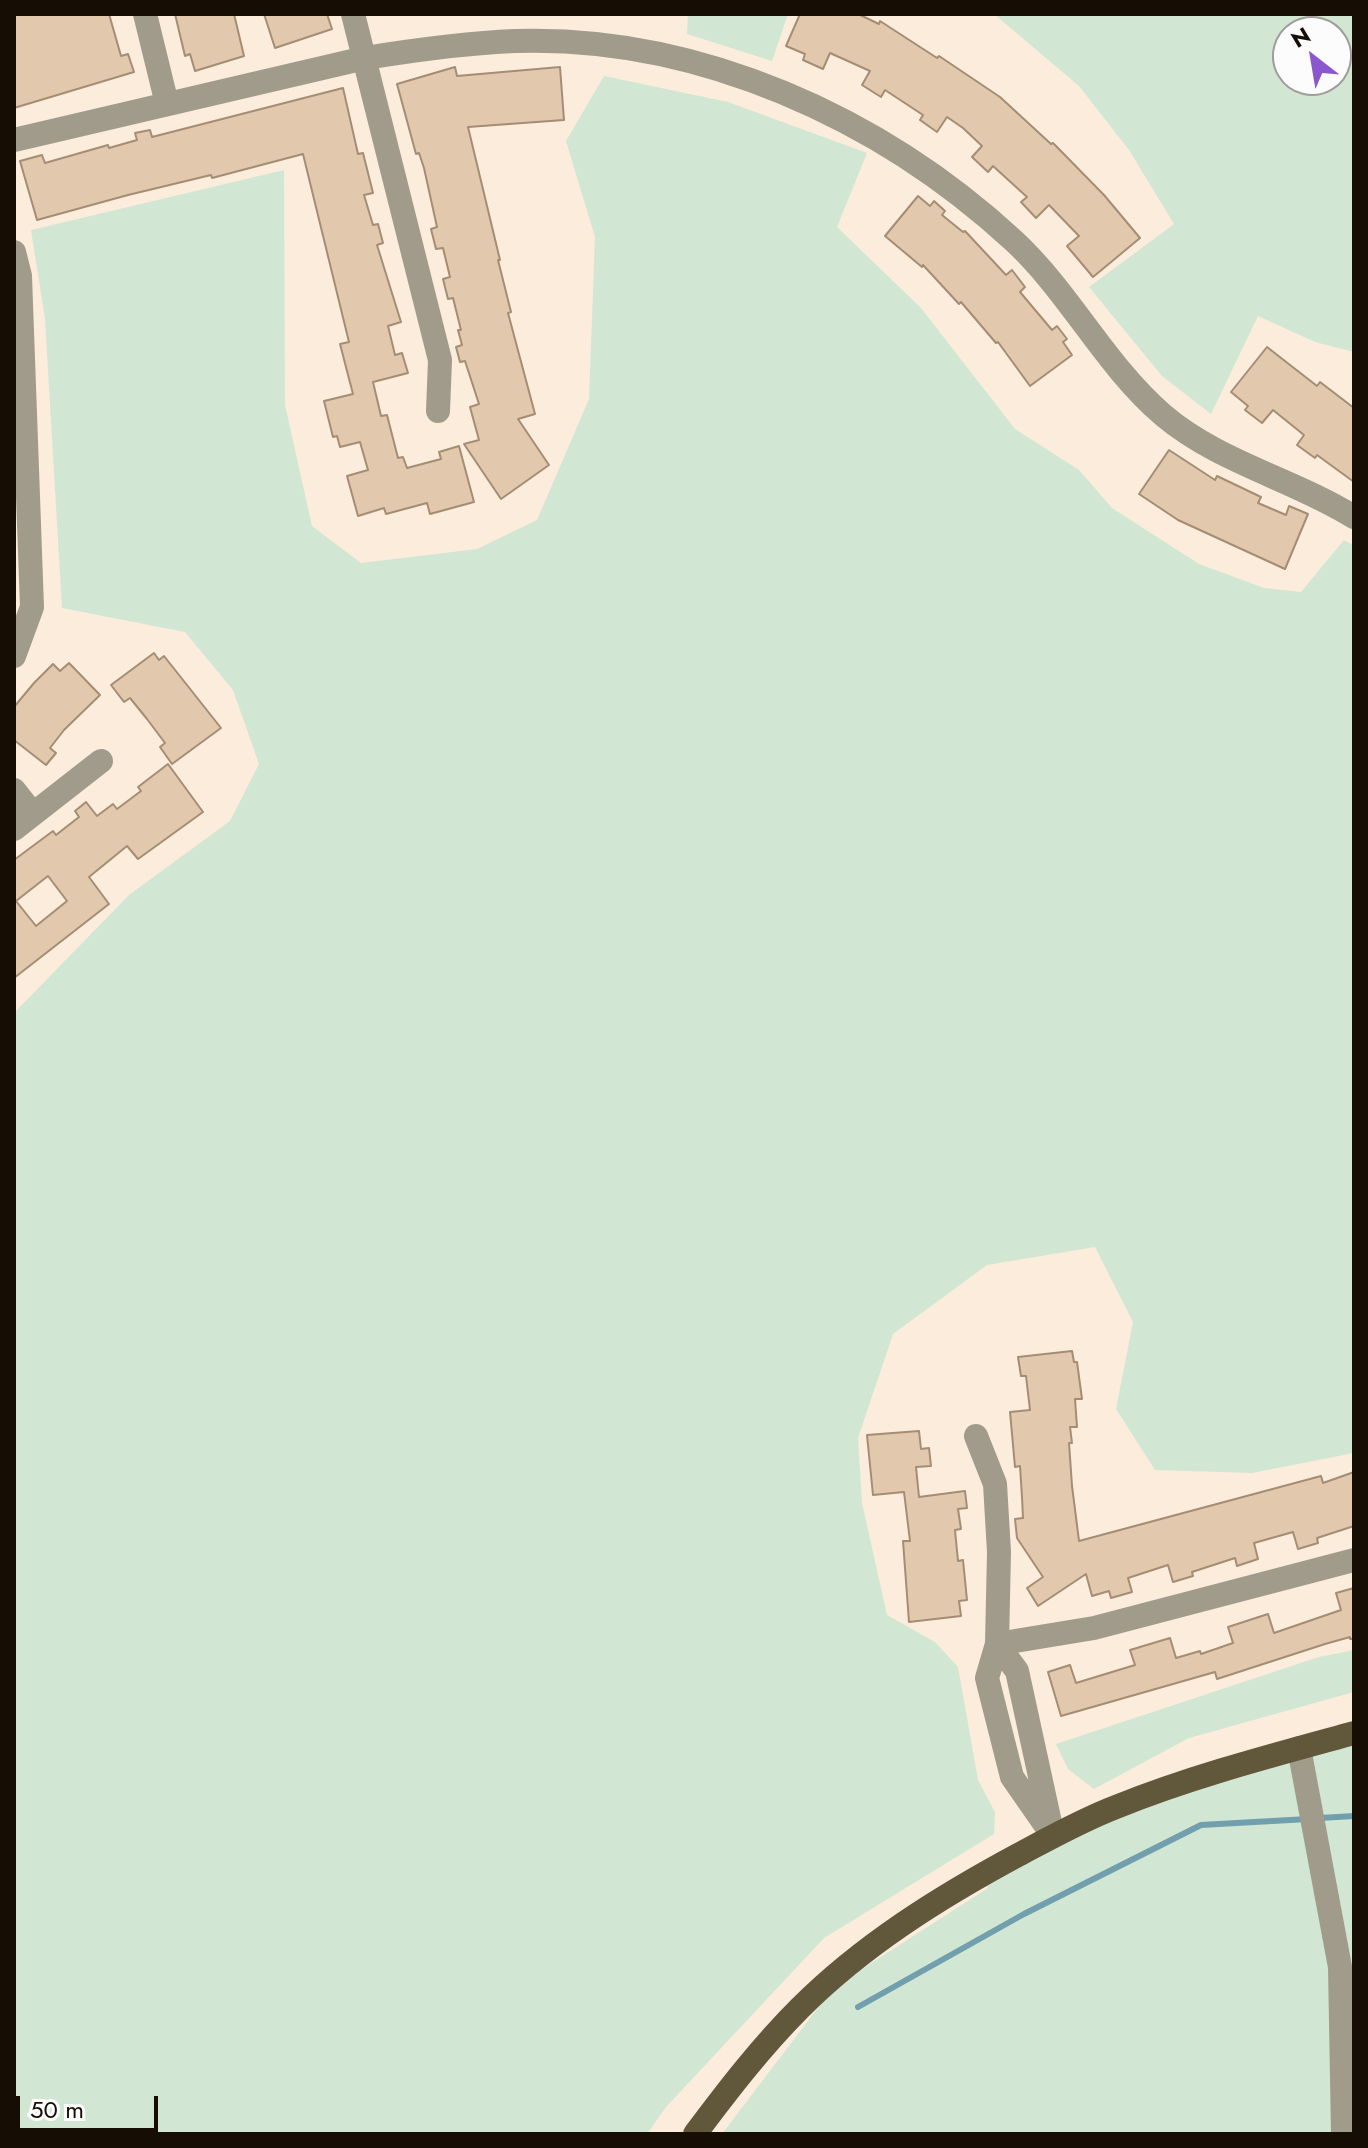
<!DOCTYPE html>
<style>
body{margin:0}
#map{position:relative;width:1368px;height:2148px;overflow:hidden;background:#fbecdc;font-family:Jost,sans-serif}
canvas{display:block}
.frame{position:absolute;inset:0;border:16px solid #160e05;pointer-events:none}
.north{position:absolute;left:1272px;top:16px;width:80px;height:80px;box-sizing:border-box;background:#fcfcfc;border:2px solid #a09d99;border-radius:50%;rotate:329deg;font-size:22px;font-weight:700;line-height:32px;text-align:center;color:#160e05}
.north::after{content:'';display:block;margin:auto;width:28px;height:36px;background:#8a57cf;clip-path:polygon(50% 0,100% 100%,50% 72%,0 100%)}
.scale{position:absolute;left:16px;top:2096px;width:142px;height:36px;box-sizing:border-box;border:4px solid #160e05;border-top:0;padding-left:10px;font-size:24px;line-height:28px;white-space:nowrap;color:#160e05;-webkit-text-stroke:6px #fcfcfc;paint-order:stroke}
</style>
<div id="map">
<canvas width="1368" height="2148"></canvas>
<div class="frame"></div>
<div class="north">N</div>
<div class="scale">50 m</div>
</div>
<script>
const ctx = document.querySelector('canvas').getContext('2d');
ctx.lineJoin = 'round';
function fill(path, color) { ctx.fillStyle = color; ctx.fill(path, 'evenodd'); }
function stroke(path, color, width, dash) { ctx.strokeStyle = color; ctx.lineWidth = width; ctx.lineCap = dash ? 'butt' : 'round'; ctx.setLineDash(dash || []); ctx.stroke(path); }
fill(new Path2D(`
 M688,14H788L772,61L687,34Z
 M994,14H1354V352L1315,342L1258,316L1211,414L1162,376L1089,287L1174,224L1129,150L1079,86ZM1336,32V80H1288V32Z
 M604,76L728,102L867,153L837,227L921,308L1015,429L1079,470L1112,508L1199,564L1264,588L1301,592L1344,540L1354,546V1453L1252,1473L1155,1470L1116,1409L1133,1322L1095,1247L987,1265L893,1334L858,1438L862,1503L887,1615L935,1642L958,1667L978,1780L995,1812L994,1834L824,1938L666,2107L647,2134H14V1013L129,895L230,821L259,764L233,690L185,632L62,608L45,319L31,230L284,170L285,405L312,526L361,563L477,549L537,520L589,399L595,237L566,141Z
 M1354,1650V1692L1189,1738L1094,1789L1068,1769L1056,1744L1319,1657Z
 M1354,1731V2134H722L820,2005L848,1978L988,1888L981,1875L1053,1836Z`), '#d1e7d3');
stroke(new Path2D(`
 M1320,1818L1354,1816
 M858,2007L1024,1914L1201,1825L1308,1819`), '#729fae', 6);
const building = new Path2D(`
 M14,14H109L121,56L128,54L134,72L14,108Z
 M175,14H234L244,56L195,71L190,54L185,56Z
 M264,14H327L332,29L275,48Z
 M800,14H858L879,24L880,21L937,58L939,56L1000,97L1051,144L1053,143L1104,195L1140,238L1093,277L1067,246L1079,236L1049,205L1036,218L1021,202L1027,197L993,166L988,172L972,157L982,146L963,128L947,117L937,132L920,120L923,115L885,90L881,97L862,85L870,71L830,53L823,69L803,60L805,54L786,46Z
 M455,67L457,76L560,67L564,120L468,127L500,260H498L511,312L508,313L535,414L518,419L549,465L501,499L464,444L479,440L470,407L479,404L465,361L460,362L456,347L462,345L458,330H461L453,298L448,299L443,279L450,277L443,248L436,249L431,229L437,227L424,168L419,153L416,154L397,84Z
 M343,88L358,154L363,153L373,193L364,195L373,225L378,224L383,243L377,245L401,322L388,326L395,355L402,353L408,373L373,382L381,416L387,415L398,458L403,457L407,468L441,459L439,452L459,446L474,502L430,514L427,503L386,514L384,508L358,516L347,476L368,470L360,442L340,447L337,436L333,437L324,401L353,394L340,344L349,342L303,154L212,178L211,175L128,195L37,220L20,161L42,155L45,163L108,145L109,148L137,140L135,133L150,130L152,137Z
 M918,196L930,206L934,201L945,211L942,215L963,232L965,231L1006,275L1012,270L1025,287L1020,292L1052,330L1057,326L1067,339L1063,342L1072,355L1030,386L998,342L996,343L961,302L959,304L923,265L922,267L885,236Z
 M1267,347L1317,386L1320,382L1354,408V482L1317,455L1315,458L1297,445L1304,435L1273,410L1262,423L1245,410L1248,406L1231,392Z
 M1169,450L1215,480L1217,476L1261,497L1258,503L1286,515L1289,506L1308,514L1285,569L1178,520L1139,494Z
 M154,653L159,660L164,656L221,728L172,764L160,747L165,743L147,719L130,698L124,702L111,685Z
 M69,663L100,695L64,730L50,748L56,753L46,765L14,740V707L34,683L53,664L60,671Z
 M168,764L203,812L138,859L127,846L89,877L109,904L14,978V860L53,831L56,835L79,817L75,811L86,802L97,816L113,804L117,809L141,791L138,787ZM48,876L67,901L36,926L16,901Z
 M1072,1351L1074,1362H1077L1082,1399H1075L1077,1427H1070L1072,1443H1069L1072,1486L1079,1541L1321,1476L1323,1483L1354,1472V1526L1317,1538L1318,1543L1298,1549L1293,1532L1254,1543L1258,1559L1237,1566L1235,1558L1192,1572L1193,1576L1173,1582L1168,1565L1128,1578L1132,1592L1111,1598L1109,1591L1092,1596L1086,1574L1038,1606L1027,1588L1043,1577L1017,1538L1015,1519L1023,1518L1022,1497L1020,1466L1015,1467L1010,1412L1030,1410L1026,1376H1021L1018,1357Z
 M919,1431L921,1449L929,1448L931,1466L916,1467L919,1497L965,1491L967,1508L958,1509L961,1529L955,1530L958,1561L963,1560L967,1600L959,1601L961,1616L909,1622L903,1541H910L904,1492L873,1495L867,1435Z
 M1354,1588V1639H1350V1637L1325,1644L1217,1679L1215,1672L1061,1716L1048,1672L1070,1665L1076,1683L1135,1665L1130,1650L1170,1638L1176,1658L1200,1651L1201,1654L1233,1643L1228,1627L1268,1614L1274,1633L1341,1610L1336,1593Z`);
fill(building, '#e2c9ae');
stroke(building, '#a48d73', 2);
stroke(new Path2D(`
 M145,14L167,104
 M353,14L440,360L438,411
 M14,140L365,58C415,50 465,43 515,41C698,35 881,118 1014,241C1070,293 1104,364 1163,415C1218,462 1293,479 1354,517
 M14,252L20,276L32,607L14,656
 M14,790L33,814
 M14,829L101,761
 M976,1436L995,1484L999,1552L997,1644L987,1678L1012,1777L1053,1836
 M997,1644L1094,1628L1354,1560
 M997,1644L1017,1671L1051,1827
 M1299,1748L1340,1967L1343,2134`), '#a19b8b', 24);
stroke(new Path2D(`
 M695,2134C728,2090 761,2047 800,2008C863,1945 940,1897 1018,1855C1050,1838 1082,1820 1116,1807C1193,1776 1274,1755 1354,1733`), '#61573a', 24);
</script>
